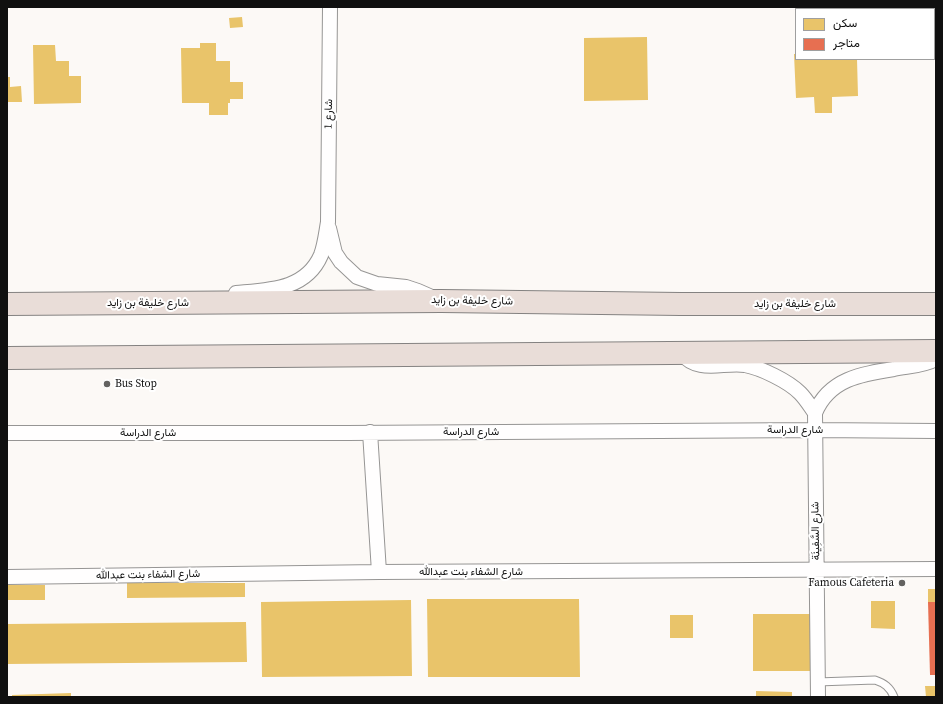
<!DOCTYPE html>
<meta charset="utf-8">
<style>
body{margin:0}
#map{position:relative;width:943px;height:704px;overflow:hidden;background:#fcf9f6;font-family:"Source Serif 4",Vazirmatn,serif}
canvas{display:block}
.frame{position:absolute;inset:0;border:8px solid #101010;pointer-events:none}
.legend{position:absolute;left:795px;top:8px;width:140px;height:52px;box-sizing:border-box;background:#fff;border:1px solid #9f9f9f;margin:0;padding:5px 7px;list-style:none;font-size:12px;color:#101010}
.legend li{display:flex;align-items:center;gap:8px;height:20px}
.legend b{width:20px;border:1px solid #9f9f9f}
</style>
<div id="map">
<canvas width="943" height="704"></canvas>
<div class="frame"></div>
<ul class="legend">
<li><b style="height:11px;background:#e9c46a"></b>سكن</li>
<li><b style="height:11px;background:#e76f51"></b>متاجر</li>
</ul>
</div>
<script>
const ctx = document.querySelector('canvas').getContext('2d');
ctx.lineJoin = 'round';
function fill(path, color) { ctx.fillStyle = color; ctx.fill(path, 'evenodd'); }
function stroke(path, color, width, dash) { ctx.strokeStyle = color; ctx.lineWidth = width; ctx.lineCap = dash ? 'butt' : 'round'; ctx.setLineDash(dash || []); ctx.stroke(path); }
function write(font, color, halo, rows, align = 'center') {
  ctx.font = font + ' "Source Serif 4",Vazirmatn,serif'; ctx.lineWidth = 4; ctx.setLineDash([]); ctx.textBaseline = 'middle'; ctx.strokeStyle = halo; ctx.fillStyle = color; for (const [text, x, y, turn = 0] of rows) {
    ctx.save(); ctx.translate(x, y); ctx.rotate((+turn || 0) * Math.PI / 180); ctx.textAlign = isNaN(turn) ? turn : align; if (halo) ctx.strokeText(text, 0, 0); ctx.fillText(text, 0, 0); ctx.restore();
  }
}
fill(new Path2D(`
 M242,17L243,27L230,28L229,18Z
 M647,37L648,100L584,101V38Z
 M200,43H216V61H230V82H243V99H230V103H228V115H209V103H182L181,48H200Z
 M33,45H55L56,61H69V76H81V103L34,104Z
 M794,54H796V59H857L858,96L832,97V113H815L814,97L796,98Z
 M7,77H10V87L21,86L22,102H7Z
 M127,583H245V597L127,598Z
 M7,585H45V600H7Z
 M928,589H936V602H928Z
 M427,599H579L580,677H428Z
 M411,600L412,676L262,677L261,602Z
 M871,601H895V629L871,628Z
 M753,614H810V671H753Z
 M670,615H693V638H670Z
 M246,622L247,662L7,664V624Z
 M925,686H936V697H926Z
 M756,691L792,692V697H756Z
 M71,693V697H12V695Z`), '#e9c46a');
fill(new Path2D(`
 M928,602H936V675H930Z`), '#e76f51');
const lane = new Path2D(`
 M817,682L875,680C884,683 890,687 894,697`);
const street = new Path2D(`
 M329,228L335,253L341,262L357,277L377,284L406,287L418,291L434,298
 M236,293C269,290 306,290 321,255C325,244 326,233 328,222L330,7
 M681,353C698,374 722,362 745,365C761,368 788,381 800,393C806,399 810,406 815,413
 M370,432L379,572
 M7,433H347L815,430L936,431
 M7,577L379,572L936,569
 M818,697L815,413C829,379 861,374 894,369C909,366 923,366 936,359`);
const highway = new Path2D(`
 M7,304L441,301L681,304H936
 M7,358L936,351`);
stroke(lane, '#969594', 9);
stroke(street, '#969594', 16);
stroke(highway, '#848281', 24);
stroke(lane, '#fffefe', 7);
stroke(street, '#fffefe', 14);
stroke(highway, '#e9ddd8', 22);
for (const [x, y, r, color] of [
 [107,384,4,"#636260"],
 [902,583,4,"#636260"]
]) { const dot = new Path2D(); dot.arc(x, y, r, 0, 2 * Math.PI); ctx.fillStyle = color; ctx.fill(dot); stroke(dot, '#fff', 1.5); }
write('11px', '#101010', '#fff', [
 ["شارع 1",329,114,-89],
 ["شارع خليفة بن زايد",472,301,1],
 ["شارع خليفة بن زايد",148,303],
 ["شارع خليفة بن زايد",795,304],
 ["شارع الدراسة",795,430],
 ["شارع الدراسة",471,432],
 ["شارع الدراسة",148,433],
 ["شارع السَّفِينَة",816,531,-91],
 ["شارع الشفاء بنت عبدالله",471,572],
 ["شارع الشفاء بنت عبدالله",148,575,-1]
]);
write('11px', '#101010', '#fff', [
 ["Bus Stop",115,384],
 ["Famous Cafeteria",894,583,"right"]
], 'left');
</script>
